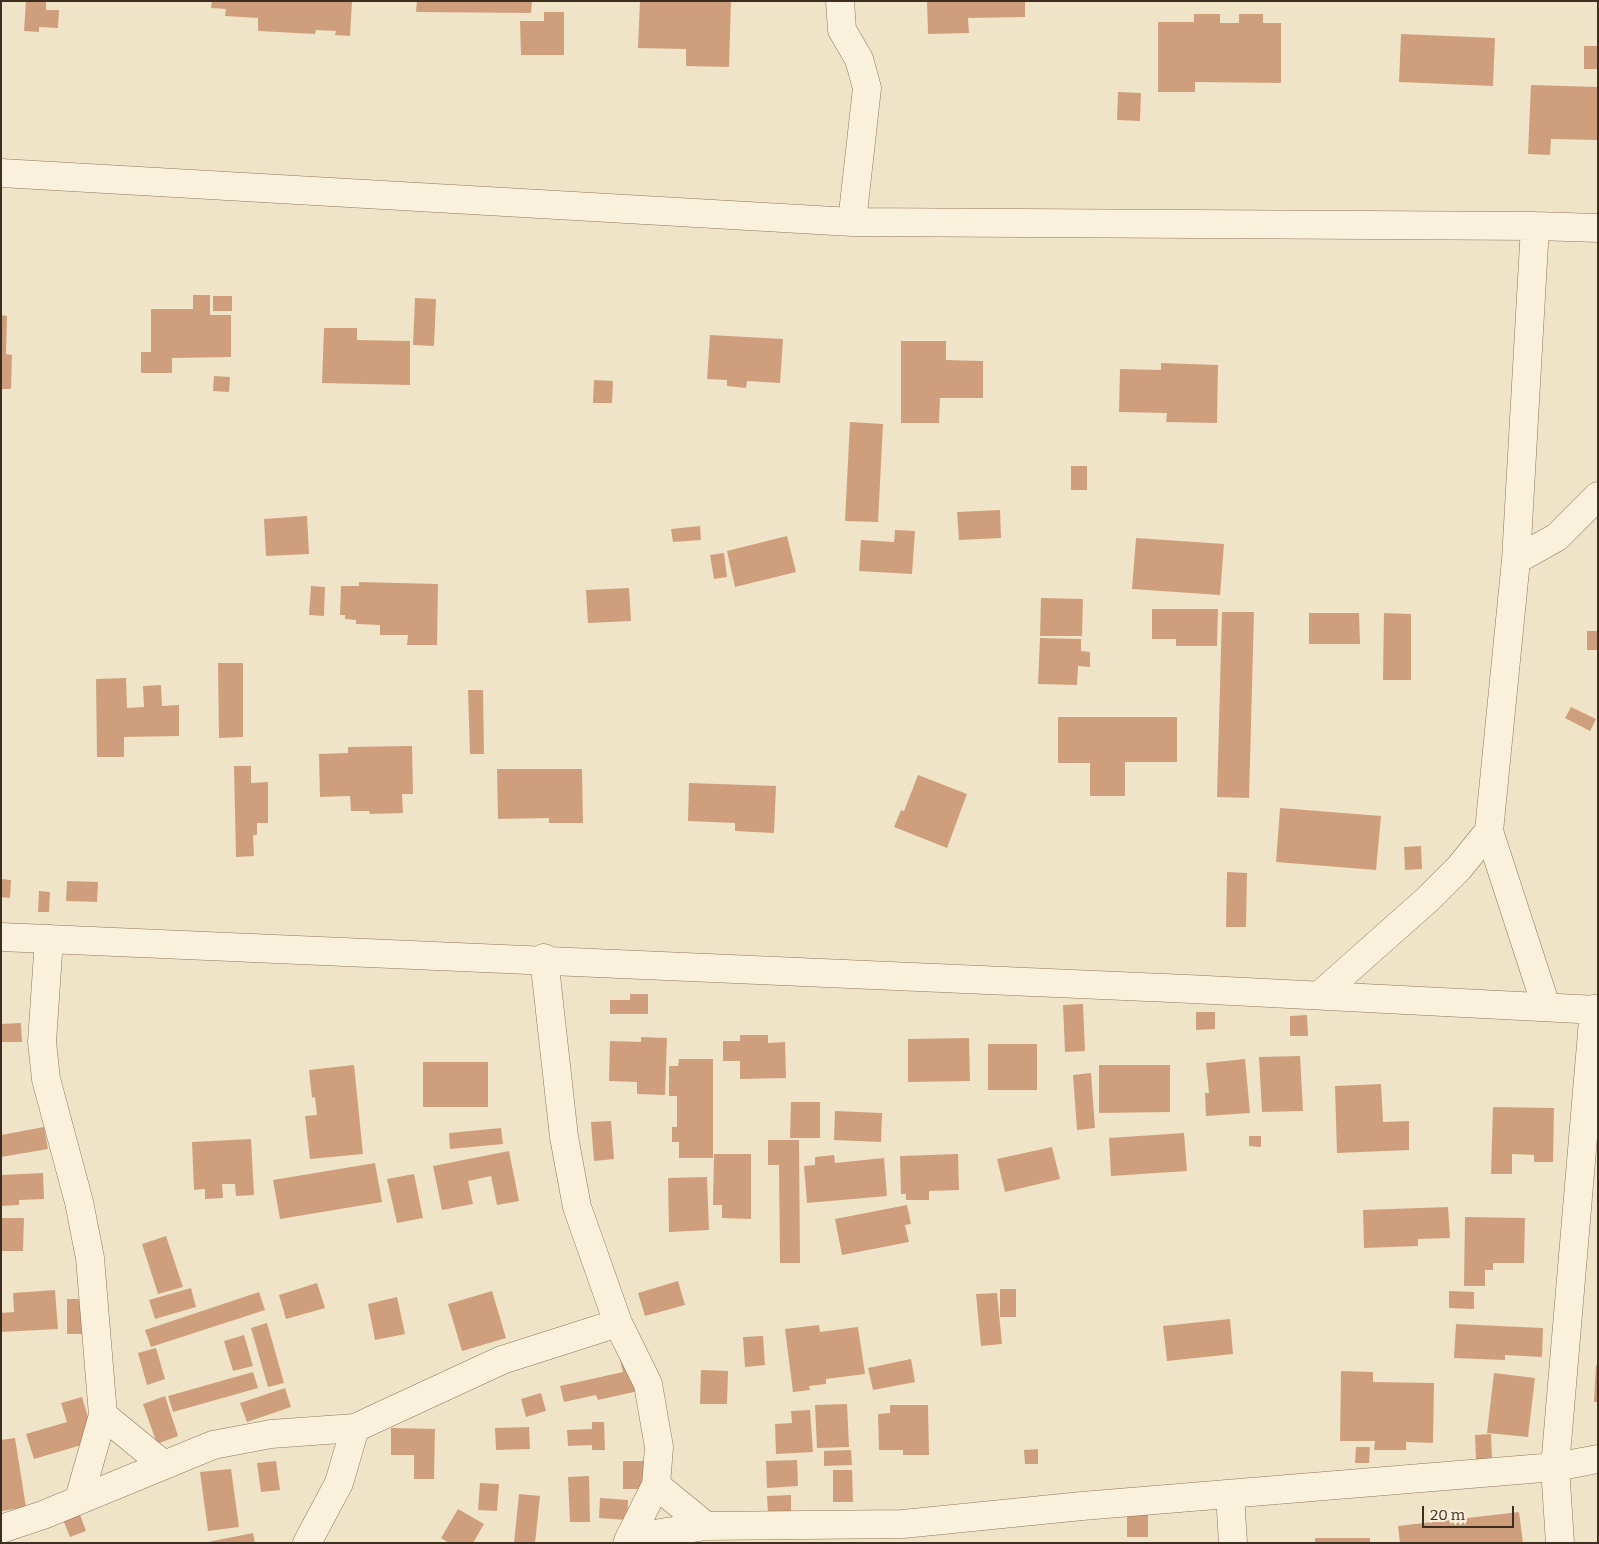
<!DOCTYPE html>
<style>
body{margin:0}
#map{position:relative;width:1599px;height:1544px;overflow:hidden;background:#f0e4c8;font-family:Bitter,serif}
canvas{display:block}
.frame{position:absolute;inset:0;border:2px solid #3d2e20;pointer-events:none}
.scale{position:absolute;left:1422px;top:1506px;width:92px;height:22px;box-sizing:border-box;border:2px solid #3d2e20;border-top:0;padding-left:6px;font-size:15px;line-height:18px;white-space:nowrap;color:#3d2e20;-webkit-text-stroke:4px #f7eed8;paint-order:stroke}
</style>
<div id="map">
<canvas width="1599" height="1544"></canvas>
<div class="frame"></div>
<div class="scale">20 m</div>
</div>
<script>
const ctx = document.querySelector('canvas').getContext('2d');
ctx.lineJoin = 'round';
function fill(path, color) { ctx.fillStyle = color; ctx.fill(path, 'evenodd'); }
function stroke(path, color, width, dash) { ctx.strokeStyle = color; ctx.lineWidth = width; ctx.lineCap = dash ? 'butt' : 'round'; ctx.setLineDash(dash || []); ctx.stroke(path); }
fill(new Path2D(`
 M26,1H46V10H59L58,28L39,27V32L24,31Z
 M212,1H352L350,36L335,35L336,31L316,30L315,34L258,31V18L225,16L226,9L211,8Z
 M417,1H532L531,13L416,12Z
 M640,1H731L729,67L686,66V49L638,48Z
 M927,1H1025V17L968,18L969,33L928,34Z
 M544,12H564V55H521L520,21H544Z
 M1194,14H1220V23H1239V14H1263V23H1281V83L1195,82V92H1158V22H1194Z
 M1401,34L1495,38L1493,86L1399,82Z
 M1584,46H1598V69H1584Z
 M1531,85L1598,87V140L1551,139L1550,155L1528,154Z
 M1118,92L1141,93L1140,121L1117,120Z
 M193,295H210V315H231V357L172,358V373H141V352H151V309H193Z
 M213,296H232V311H213Z
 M415,298L436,299L434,346L413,345Z
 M1,315L7,316L6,354L12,355L11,389H1Z
 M324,328H357V340L410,341V385L322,383Z
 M710,335L783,339L780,383L747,381L746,388L727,386V380L707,379Z
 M901,341H946V360L983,361V398H940L939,423H901Z
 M1161,363L1218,365L1217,423L1166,422L1167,413L1119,412L1120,369L1161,370Z
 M214,376L230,377L229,392L213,391Z
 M594,380L613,381L612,403H593Z
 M850,422L883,424L878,522L845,521Z
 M1071,466H1087V490H1071Z
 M1000,510L1001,538L959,540L957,512Z
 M307,516L309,554L266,556L264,519Z
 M700,526L701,540L673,542L671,529Z
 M895,530L915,531L912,574L859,571L861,540L894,542Z
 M787,536L796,572L735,587L727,551Z
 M1136,538L1224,544L1220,595L1132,589Z
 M724,553L727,577L714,579L710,555Z
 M359,582L438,584L437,645H407L408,635H380V625L356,624V620L345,619V615H340L341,586H359Z
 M311,586L325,587L324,616L309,615Z
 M629,588L631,621L588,623L586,590Z
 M1041,598L1083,599L1082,636H1040Z
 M1152,609H1218L1217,646H1176V639H1152Z
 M1222,612H1254L1249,798L1217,797Z
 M1309,613H1359L1360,644H1309Z
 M1384,613L1411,614V680H1383Z
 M1587,631H1598V650H1587Z
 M1040,638L1081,639V651L1090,652V667L1078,666L1077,685L1038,684Z
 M218,663H243V737L219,738Z
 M126,678L127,708L144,707L143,686L161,685L162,706L179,705V736L124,737V757H97L96,679Z
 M468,690H483L484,754H470Z
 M1571,707L1596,719L1590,731L1565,718Z
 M1058,717H1177V762H1125V796H1090V763H1058Z
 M412,746L413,794H402L403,813L370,814L369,811H351L350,796L320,797L319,754L348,753V747Z
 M234,766H251V783L268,782V823H257V835H253L254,856L236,857Z
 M497,769H582L583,823H549V818L498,819Z
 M918,775L967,794L947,848L894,827L901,810L904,811Z
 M689,783L776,786L774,833L735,831V823L688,821Z
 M1280,808L1381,816L1376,870L1276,862Z
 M1421,846L1422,869L1405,870L1404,847Z
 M1227,872L1247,873L1246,927H1226Z
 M1,879L11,880L10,898L1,897Z
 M67,881L98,882L97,902L66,901Z
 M39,891L50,892L49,912H38Z
 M630,994H648V1014H610V1000H630Z
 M1083,1004L1085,1051L1065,1052L1063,1005Z
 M1196,1012H1215V1029L1196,1030Z
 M1307,1015L1308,1036H1290V1016Z
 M21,1023L22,1042H1V1024Z
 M740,1035H768V1043L785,1042L786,1078L740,1079V1061H723V1041H740Z
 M641,1037L667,1038L665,1095L637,1094V1082L609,1081L610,1041L641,1042Z
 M969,1038L970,1081L908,1082V1039Z
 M988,1044H1037V1090H988Z
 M1300,1056L1303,1111L1262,1112L1259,1057Z
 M679,1059H713V1158H679V1142H672V1127H677V1096H669V1066H678Z
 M1245,1059L1250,1113L1206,1116L1205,1093H1209L1206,1063Z
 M423,1062H488V1107H423Z
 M354,1065L363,1154L310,1159L305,1116L317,1115L315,1097L312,1098L309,1070Z
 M1099,1065H1170V1112L1099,1113Z
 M1091,1073L1095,1128L1077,1130L1073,1075Z
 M1381,1084L1383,1122L1409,1121V1150L1337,1153L1335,1086Z
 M791,1102H820V1138H790Z
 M1493,1107L1554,1108L1553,1162H1534V1155L1512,1154V1174H1491Z
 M835,1111L882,1113L881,1142L834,1140Z
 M611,1121L614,1159L594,1161L591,1122Z
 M44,1127L48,1149L1,1157V1135Z
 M501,1128L503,1144L450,1149L449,1133Z
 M1184,1133L1187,1171L1111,1176L1109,1138Z
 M1249,1136H1261V1147L1249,1146Z
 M251,1139L254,1195L236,1196L235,1184H222L223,1198L205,1199V1189L194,1190L192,1142Z
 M768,1140H799L800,1263H780L779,1165H768Z
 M1052,1147L1060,1179L1005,1192L997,1159Z
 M509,1151L519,1201L497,1205L491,1176L468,1181L473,1204L442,1210L433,1166Z
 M714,1154H751V1219L722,1218V1205H713Z
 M958,1154L959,1190L929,1191V1200H906V1194H901L900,1156Z
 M834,1155L835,1163L884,1158L887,1196L807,1203L804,1166L815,1165V1157Z
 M375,1163L382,1202L280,1219L273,1180Z
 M43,1173L44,1199L19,1200V1205L1,1206V1175Z
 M414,1174L423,1218L397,1223L387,1179Z
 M707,1177L709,1230L669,1232L668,1178Z
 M907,1205L911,1224L905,1225L909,1242L842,1255L835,1219Z
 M1448,1207L1450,1238L1418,1239V1246L1364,1248L1363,1210Z
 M1465,1217L1525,1218L1524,1263H1493V1270H1485V1286H1464Z
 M1,1218H24L23,1251H1Z
 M166,1236L183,1287L158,1294L142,1244Z
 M678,1281L685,1305L645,1316L638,1293Z
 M317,1283L325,1308L286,1319L279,1295Z
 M191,1288L196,1307L155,1319L149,1300Z
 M1000,1289H1016V1317H1000Z
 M55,1290L58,1329L1,1332V1313L14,1312L13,1293Z
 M492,1291L506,1338L462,1351L448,1304Z
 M1449,1291L1474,1292V1309L1449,1308Z
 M259,1292L265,1310L151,1347L145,1330Z
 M997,1293L1002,1344L981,1346L976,1294Z
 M397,1297L405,1334L375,1340L368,1304Z
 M67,1299H89V1334H67Z
 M1230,1319L1233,1354L1167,1361L1163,1326Z
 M267,1323L284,1383L268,1387L251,1328Z
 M1456,1324L1543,1328L1542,1357L1505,1355V1360L1454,1358Z
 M819,1325L820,1332L858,1327L865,1374L826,1379V1384L809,1386L810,1390L793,1392L785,1329Z
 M244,1335L253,1366L233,1371L224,1341Z
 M763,1336L765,1365L745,1367L743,1337Z
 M156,1348L165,1379L147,1385L138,1353Z
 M631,1358L638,1391L598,1400L596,1395L564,1402L560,1386L623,1372L620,1360Z
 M911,1359L915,1382L873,1390L868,1368Z
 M1596,1365H1598V1402H1594Z
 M701,1370L728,1371L727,1404H700Z
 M1341,1371L1373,1372V1382L1434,1383L1433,1443L1406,1442V1450H1374L1375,1441H1340Z
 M253,1372L258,1388L173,1412L168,1396Z
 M1494,1373L1535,1378L1528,1437L1487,1433Z
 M285,1388L291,1407L247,1422L240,1403Z
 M541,1393L546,1411L526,1417L521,1399Z
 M165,1396L178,1436L157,1444L143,1404Z
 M82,1397L95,1441L34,1459L26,1434L67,1422L61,1403Z
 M847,1404L849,1447L817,1448L815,1405Z
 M890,1405H928L929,1455H903V1450H879L878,1414L890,1413Z
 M810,1410L813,1452L776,1454L775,1424L792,1423L791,1411Z
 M592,1422H604L605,1450H592V1445L568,1446L567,1430L592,1429Z
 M529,1427L530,1449L496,1450L495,1428Z
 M391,1428L435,1429L434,1479H414V1455H391Z
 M1491,1434L1492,1459L1476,1460L1475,1435Z
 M15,1438L26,1507L2,1511L1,1440Z
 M1356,1447H1370L1369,1463H1355Z
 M1038,1449V1464H1025L1024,1450Z
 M851,1450L852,1465L824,1466V1451Z
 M797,1460L798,1486L767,1488L766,1461Z
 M276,1461L280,1490L261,1492L257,1463Z
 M623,1461H649V1489H623Z
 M231,1469L239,1527L208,1531L200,1472Z
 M833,1470H852L853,1502H833Z
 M589,1476L590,1522H570L568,1477Z
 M480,1483L499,1484L497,1511L478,1510Z
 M519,1494L540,1496L535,1543H514Z
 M791,1495V1513L768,1514L767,1496Z
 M600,1498L628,1500L627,1520L599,1518Z
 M78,1509L86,1531L70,1537L61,1515Z
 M458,1509L484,1524L473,1543H449L441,1538Z
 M1519,1512L1523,1543H1400L1398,1526Z
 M1127,1515H1148V1537H1127Z
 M253,1533L255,1543H209L208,1542Z
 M1315,1538H1370V1543H1315Z`), '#cf9f7d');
const minor = new Path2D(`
 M840,1L842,30L859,59L867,88L852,222
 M1,173L852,222L1535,226L1598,228
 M1516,560L1557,537L1598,496
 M1489,831L1546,1006
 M1,937C534,959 1066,981 1598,1010
 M49,939L42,1042L46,1079L79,1202L90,1258L103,1415L79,1499
 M544,958L564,1137L577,1207L618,1323L648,1384L659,1447L656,1485L628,1541
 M1321,994L1428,899L1459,868L1489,831L1516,560L1535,226
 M1594,1009L1555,1467L1598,1459
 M103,1415L164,1465
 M656,1485L706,1526
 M1230,1495L1233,1543
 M1,1529L43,1515L213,1445L271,1434L355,1428L502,1360L618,1323
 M307,1543L339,1483L355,1428
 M628,1543L660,1533L706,1526L903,1524L1082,1506L1555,1467L1560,1543`);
stroke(minor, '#8d765c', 29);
stroke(minor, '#faf1dc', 28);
</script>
